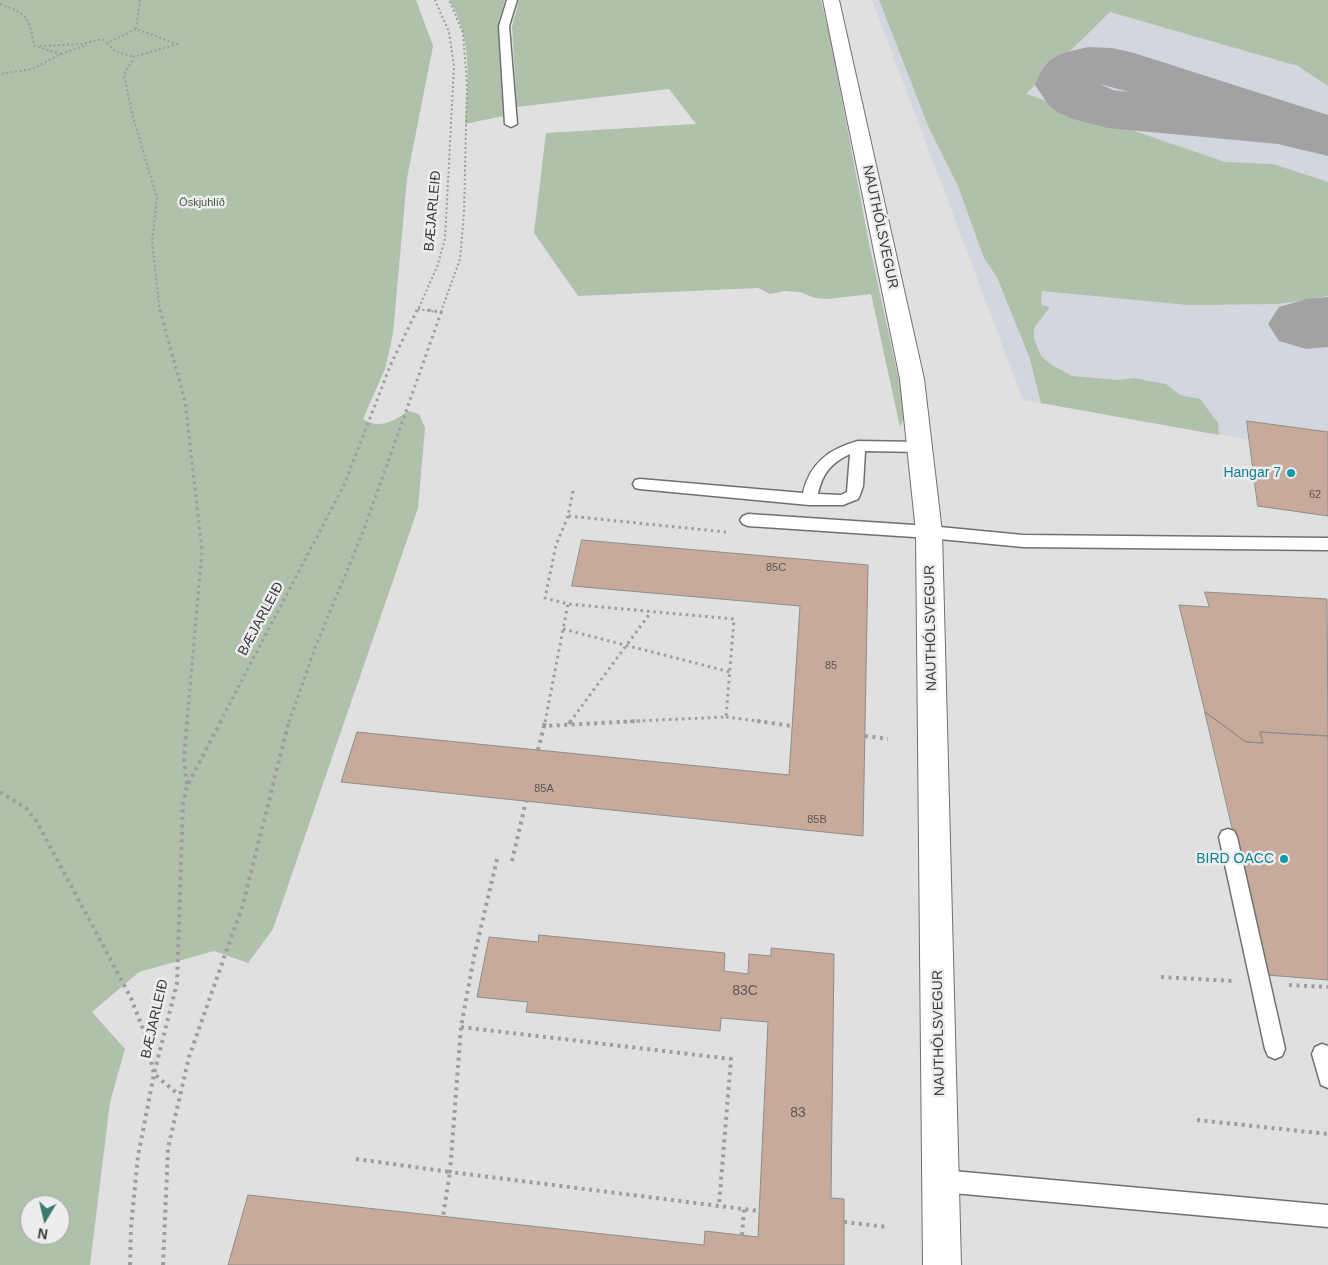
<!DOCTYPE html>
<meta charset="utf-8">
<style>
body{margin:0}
#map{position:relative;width:1328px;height:1265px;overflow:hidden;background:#e0e0e1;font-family:Helvetica,sans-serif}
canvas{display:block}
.north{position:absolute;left:20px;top:1195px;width:50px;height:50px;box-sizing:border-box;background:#ededef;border:1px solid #a5a5a7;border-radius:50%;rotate:189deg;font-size:14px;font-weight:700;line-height:20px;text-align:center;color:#3a3a3a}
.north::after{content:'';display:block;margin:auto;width:18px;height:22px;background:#397b6c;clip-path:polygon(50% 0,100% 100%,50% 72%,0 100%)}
</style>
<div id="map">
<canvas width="1328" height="1265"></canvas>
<div class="north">N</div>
</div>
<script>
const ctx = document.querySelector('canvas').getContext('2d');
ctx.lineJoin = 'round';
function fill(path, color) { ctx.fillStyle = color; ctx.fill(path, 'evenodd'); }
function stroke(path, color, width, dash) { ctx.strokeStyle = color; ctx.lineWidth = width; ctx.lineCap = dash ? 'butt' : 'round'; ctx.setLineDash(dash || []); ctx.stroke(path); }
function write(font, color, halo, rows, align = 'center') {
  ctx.font = font + ' Helvetica,sans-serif'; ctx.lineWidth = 5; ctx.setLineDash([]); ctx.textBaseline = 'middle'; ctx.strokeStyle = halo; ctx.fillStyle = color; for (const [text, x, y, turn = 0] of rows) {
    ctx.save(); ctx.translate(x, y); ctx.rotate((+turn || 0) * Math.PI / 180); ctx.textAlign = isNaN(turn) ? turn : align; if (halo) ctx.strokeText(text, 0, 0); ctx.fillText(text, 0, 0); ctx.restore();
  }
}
fill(new Path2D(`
 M872,0H1328V516L1258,506L1249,440L1023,400Z`), '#d4d6de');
fill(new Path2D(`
 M0,0H416L433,46L407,178L393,334L385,369L363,419C379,430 394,421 408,411L419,414L425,428L418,508L273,929L248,963L214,951L139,972L92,1012L125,1049L110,1102L90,1265H0ZM30,1205H60V1235H30Z
 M449,0H505L498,23L503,116L465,124C468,81 473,39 449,0Z
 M519,0H821L831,42L869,243L906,413L900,427L871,294L828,299L815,298L800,292L784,291L770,294L758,288L578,296L534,233L546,133L696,124L669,89L517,107L512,27Z
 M879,0H1328V86L1298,66L1110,12L1026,94L1225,162L1273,164L1328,182V296L1279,304L1188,305L1042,291L1041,305L1050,307L1034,328V339L1041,356L1050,364L1072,376L1119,380L1134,378L1166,384L1180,395L1200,399L1218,423L1219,435L1041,403L1030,359L997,277L984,258L958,186L929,128Z`), '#afc0ab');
fill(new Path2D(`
 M1088,47L1112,48L1134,53L1328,115V156L1278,144L1108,128L1073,119L1057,112L1048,104L1035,85C1046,55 1059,54 1088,47ZM1100,84L1129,92L1113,90Z
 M1328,297V347L1306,349L1279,341L1268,324L1279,307L1306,299Z`), '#a2a2a4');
const building = new Path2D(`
 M1247,421L1328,432V516L1258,506Z
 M582,540L868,565L863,836L341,782L357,732L789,775L800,606L572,586Z
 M1205,592L1327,599L1328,736L1260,732L1263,743L1246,742L1205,712L1179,605L1209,607Z
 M1205,712L1246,742L1263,743L1260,732L1328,736V980L1267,975Z
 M539,935L725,953L724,971L748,974L749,954L771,956V948L834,954L831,1198L844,1199V1265H228L248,1195L704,1245L705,1231L758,1237L768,1022L721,1018L720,1031L526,1012L528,1002L477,997L489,937L538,942Z`);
fill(building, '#c7aa99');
stroke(building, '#8e8c8c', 1);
const service = new Path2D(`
 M507,0H517L509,26L517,124L511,127L505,124L499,26Z
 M858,441L921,442L928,447L921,452L865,451L863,486L860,495L858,499L843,505H809L640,489L635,488L633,484L635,480L640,479L803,493C810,463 829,449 858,441ZM850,454L847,492L841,495L818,494C822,474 831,463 850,454Z
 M748,514L929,526L1023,535L1328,538V550L1023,547L929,538L748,526L743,524L740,520L743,516Z
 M1228,829L1234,831L1237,837L1285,1049L1282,1056L1275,1059L1268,1056L1265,1049L1219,837L1222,831Z
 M1322,1044L1328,1046V1088L1321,1085L1312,1054L1315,1047Z
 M942,1170L1328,1205V1227L942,1192L934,1189L931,1181L934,1173Z`);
const tertiary = new Path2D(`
 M823,0H839L924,379L942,532L961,1265H923L916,532L900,379Z`);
stroke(service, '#707071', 3);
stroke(tertiary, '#707071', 2);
stroke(new Path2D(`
 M140,0L136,29L177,44L134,57L124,75L133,117L157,198L152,242L160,312
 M0,4C28,14 29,17 34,46L61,54L32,69L0,74
 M107,43L115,51L134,57
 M40,46L82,44L102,39L107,43L136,29
 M61,54L87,45
 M418,309L437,312
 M417,312L437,267L445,239L454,66L449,32L435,0
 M441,312L460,259L464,213L467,84L463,33L449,0`), '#9d9d9d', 2, [2, 2.5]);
stroke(new Path2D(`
 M160,310L185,401L202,550L187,722
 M428,310L441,312
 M573,491L568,516L726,532
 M568,516L556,545L545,598L568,604L734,619L726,717L615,722
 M563,629L730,672
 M726,717L766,722
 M220,722L344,485L391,364L417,310
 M289,722L315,648L363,532L442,310
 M545,722L568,604
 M570,722L651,612`), '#9d9d9d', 3, [2.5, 4]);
stroke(new Path2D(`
 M757,721L792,726
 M569,724L571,721
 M544,726L545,721
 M865,736L888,739
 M538,750L544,726L640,721
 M187,784L184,759L187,721
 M0,792L27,809L37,822L131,998L145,1034L154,1074L179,1095
 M497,859L474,957L461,1027L450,1172L759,1211
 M512,861L526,801
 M1161,977L1233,981
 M1289,985L1328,987
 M461,1027L731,1059L719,1205
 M1197,1120L1328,1134
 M356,1159L450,1172L443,1216
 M844,1222L888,1227
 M742,1235L744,1209
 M130,1265L131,1227L138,1156L154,1074L177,983L183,804L187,786L221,721
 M163,1265L168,1148L189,1057L243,904L289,721`), '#9d9d9d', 4, [3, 4.5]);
fill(service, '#fff');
fill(tertiary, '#fff');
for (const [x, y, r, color] of [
 [1291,473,5,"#0f9aa8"],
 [1284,859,5,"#0f9aa8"]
]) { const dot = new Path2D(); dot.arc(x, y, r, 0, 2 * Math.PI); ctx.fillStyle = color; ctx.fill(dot); stroke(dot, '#ededef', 2); }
write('11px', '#3d5c35', '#ededef', [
 ["Öskjuhlíð",202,203]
]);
write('11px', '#5d5652', null, [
 ["62",1315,495],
 ["85C",776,568],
 ["85",831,666],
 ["85A",544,789],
 ["85B",817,820]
]);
write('14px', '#3a3a3a', '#ededef', [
 ["BÆJARLEIÐ",433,211,-85],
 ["NAUTHÓLSVEGUR",880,227,78],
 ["BÆJARLEIÐ",261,619,-62],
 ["NAUTHÓLSVEGUR",931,628,-91],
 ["BÆJARLEIÐ",155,1019,-77],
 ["NAUTHÓLSVEGUR",939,1033,-91]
]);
write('14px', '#0d838f', '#ededef', [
 ["Hangar 7",1281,473],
 ["BIRD OACC",1274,859]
], 'right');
write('14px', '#5d5652', null, [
 ["83C",745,991],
 ["83",798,1113]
]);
</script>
